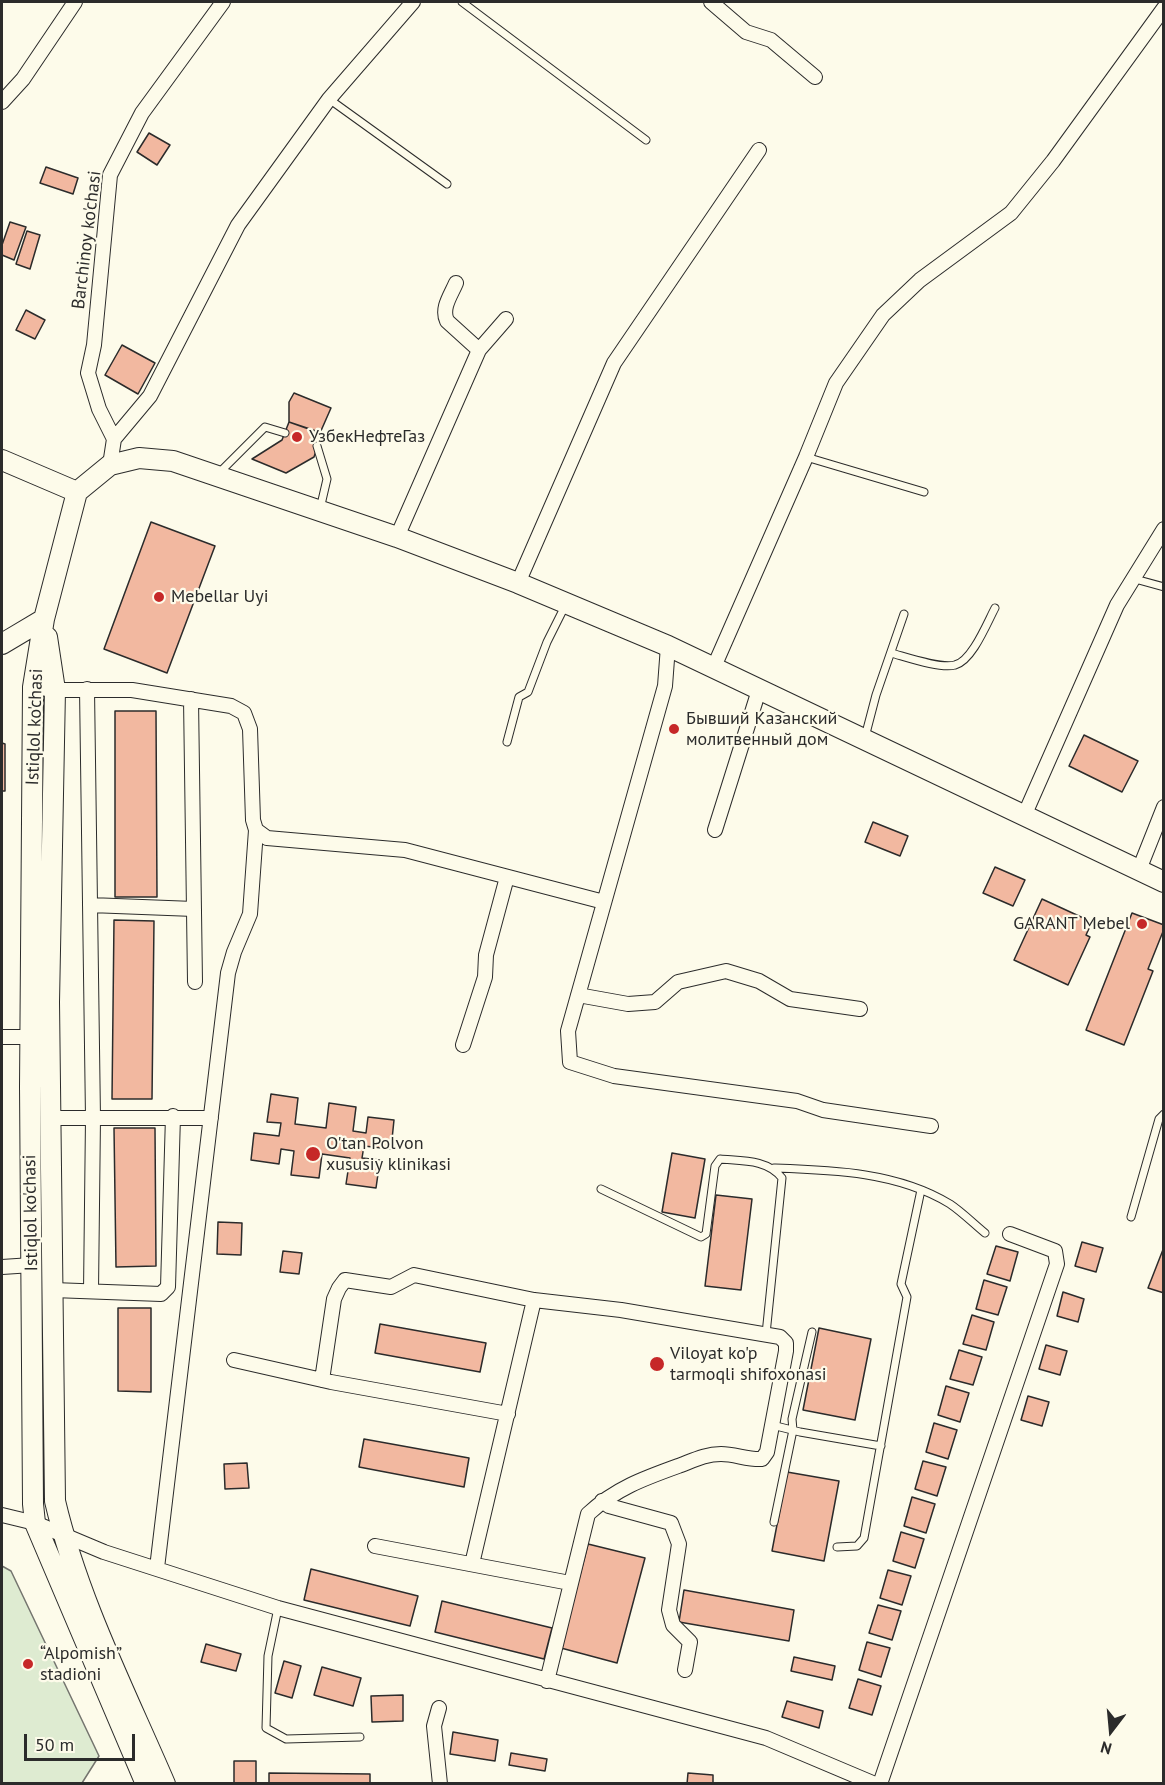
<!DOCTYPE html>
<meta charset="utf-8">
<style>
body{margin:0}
#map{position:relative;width:1165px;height:1785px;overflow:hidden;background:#fdfbea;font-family:"PT Sans",sans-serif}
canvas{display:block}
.frame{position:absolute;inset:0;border:3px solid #2b2b2b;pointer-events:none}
.north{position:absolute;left:1081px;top:1701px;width:60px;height:60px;-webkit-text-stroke:4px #fdfbea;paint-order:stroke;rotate:196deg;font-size:16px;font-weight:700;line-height:24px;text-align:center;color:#2b2b2b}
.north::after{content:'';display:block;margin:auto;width:21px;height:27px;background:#2b2b2b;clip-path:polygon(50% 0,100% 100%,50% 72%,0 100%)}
.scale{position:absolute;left:24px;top:1734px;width:111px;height:27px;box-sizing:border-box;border:3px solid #2b2b2b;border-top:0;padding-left:8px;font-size:18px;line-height:21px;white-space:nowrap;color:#2b2b2b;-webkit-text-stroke:4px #fdfbea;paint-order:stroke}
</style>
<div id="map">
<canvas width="1165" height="1785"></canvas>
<div class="frame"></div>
<div class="north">N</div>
<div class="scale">50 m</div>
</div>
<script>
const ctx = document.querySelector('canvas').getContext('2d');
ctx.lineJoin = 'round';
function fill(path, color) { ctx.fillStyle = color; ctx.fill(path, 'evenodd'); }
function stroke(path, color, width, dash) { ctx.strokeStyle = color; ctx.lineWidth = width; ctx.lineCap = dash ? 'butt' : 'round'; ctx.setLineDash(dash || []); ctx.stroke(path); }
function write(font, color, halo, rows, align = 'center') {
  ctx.font = font + ' "PT Sans",sans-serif'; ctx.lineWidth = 4.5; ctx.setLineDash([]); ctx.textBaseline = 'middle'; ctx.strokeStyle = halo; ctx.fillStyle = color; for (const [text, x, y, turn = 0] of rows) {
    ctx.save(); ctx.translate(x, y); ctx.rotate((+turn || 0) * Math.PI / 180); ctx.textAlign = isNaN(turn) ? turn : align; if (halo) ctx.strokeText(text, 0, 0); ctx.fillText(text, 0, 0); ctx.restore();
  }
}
const green = new Path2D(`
 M2,1566L11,1571L99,1756L82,1783H2Z`);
fill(green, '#deebd1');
stroke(green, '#74746e', 1.5);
const building = new Path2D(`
 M149,133L170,145L157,165L137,152Z
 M46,167L78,178L73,194L40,183Z
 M10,222L26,227L14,260L2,255V245Z
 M27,231L40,235L30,269L16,264Z
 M26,310L45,320L35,339L16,330Z
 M122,345L155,363L138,394L105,375Z
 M294,393L331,408L320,433L289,422V402Z
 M289,422L322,433L314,457L286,473L252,459L282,440Z
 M151,522L215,546L167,673L104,649Z
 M115,711H156L157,897H115Z
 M1084,735L1138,761L1122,792L1069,766Z
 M2,743L5,744V791H2Z
 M873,822L908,836L900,856L865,842Z
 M995,867L1025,880L1013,906L983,893Z
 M1042,899L1092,922L1086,935L1090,937L1068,985L1014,960Z
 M1132,913L1164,925V929L1148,969L1153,971L1124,1045L1086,1030Z
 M114,920L154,921L152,1099H112Z
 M271,1094L298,1098L295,1124L326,1128L329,1103L356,1107L353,1131L366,1133L368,1117L394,1120L391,1149L364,1146L362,1158L380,1160L376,1188L346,1184L350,1158L322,1154L319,1178L291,1175L294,1151L281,1149L279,1164L251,1160L254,1133L279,1136L281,1123L267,1122Z
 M114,1128H155L156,1266L116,1267Z
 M672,1153L705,1159L695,1218L662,1212Z
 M716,1195L752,1199L741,1290L705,1286Z
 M218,1222L242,1223L241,1255L217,1254Z
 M1082,1242L1103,1248L1096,1272L1075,1266Z
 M996,1246L1018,1252L1010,1281L987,1274Z
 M1164,1247V1293L1148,1288Z
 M283,1251L302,1253L299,1274L280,1272Z
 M984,1280L1007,1287L998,1315L976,1309Z
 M1063,1292L1084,1299L1078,1322L1057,1316Z
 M118,1308H151V1392L118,1391Z
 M972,1315L994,1322L986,1350L963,1344Z
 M380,1324L486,1343L480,1372L375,1353Z
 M819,1328L871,1339L855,1420L803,1410Z
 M1046,1345L1067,1351L1060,1375L1039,1369Z
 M959,1350L982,1357L973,1385L950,1379Z
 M946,1386L969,1393L960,1422L938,1415Z
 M1028,1396L1049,1402L1042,1426L1021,1420Z
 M934,1423L957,1430L948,1459L926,1452Z
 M364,1439L469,1458L464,1487L359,1467Z
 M923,1461L946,1467L937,1496L915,1489Z
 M247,1463L249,1488L225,1489L224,1464Z
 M787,1472L839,1481L824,1561L772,1551Z
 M912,1497L935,1504L926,1533L904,1526Z
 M901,1532L924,1539L915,1568L893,1561Z
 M588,1544L645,1558L617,1663L561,1648Z
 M311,1569L418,1596L410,1626L304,1600Z
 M888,1570L911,1576L902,1605L880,1598Z
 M684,1590L794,1610L789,1641L679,1622Z
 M442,1601L552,1628L544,1659L435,1632Z
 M878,1605L901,1611L892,1640L869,1633Z
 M867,1642L890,1648L881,1677L859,1670Z
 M206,1644L241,1654L236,1671L201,1662Z
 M794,1657L835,1666L832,1680L791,1671Z
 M284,1661L301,1666L292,1698L275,1693Z
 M322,1667L361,1678L353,1706L314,1695Z
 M858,1679L881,1686L872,1715L849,1708Z
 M403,1695V1721L372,1722L371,1696Z
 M787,1701L823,1711L819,1728L782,1717Z
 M453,1732L498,1740L495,1761L450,1754Z
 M511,1753L547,1759L545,1771L509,1765Z
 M234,1761H256V1784H234Z
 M269,1773L370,1774V1784H269Z
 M688,1773L713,1775V1784H687Z`);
fill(building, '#f2b8a0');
stroke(building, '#2b2b2b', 1.5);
const lane = new Path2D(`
 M462,2L646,140
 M329,99L447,184
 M317,446L327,479L320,509
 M806,457L924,492
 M218,474L265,427L285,433
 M1135,579L1164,587
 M891,653C906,657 940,669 955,665C972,661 987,623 995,608
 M865,737L876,695L904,614
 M507,742L519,697L528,692L547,642L565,606
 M774,1168C833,1170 898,1172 950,1204C962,1212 974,1224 985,1233
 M601,1189L701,1237L706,1234L715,1166L720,1159C742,1161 767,1159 782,1178L766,1334
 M1131,1217L1159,1119L1164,1114
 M772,1425L800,1432L881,1446
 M774,1522L793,1430L792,1419L812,1332
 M837,1547L857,1546L864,1538L907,1297L901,1284L921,1190
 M278,1608L268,1656L266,1728L286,1739L360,1737`);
const street = new Path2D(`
 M711,2L746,32L771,40L815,77
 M2,102L23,79L75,2
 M456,283C451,295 441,308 447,321L479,350
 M114,439L99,409L88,373L94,345L110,175L142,113L223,2
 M110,465L114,439L150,396L238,225L329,99L413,2
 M397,537L479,350L506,319
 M518,583L614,363L759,150
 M668,646L665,686L568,1031L570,1062L614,1076L797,1101L823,1110L931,1126
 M713,669L806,457L836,383L883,315L920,280L1011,213L1053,161L1164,8
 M33,687L55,690H132L231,706L244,713L250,729L253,820L256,830L250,914L234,952L228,973L157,1568
 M87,689L93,1118L91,1291
 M191,699L195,982
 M1024,816L1117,605L1164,529
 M256,830L267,838L405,850L604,902
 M715,830L759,690
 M1139,870L1164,807
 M90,905L194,909
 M578,995L628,1004L655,1002L678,982L726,971L759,981L790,999L860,1009
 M2,1037H30
 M463,1045L485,977L486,955L507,877
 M51,1118H211
 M2,1267L32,1265
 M53,1290L161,1294L168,1287L173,1116
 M234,1360L331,1382L508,1414
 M322,1380L334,1299L339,1288L345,1280L391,1287L414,1275L534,1300L621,1310L780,1337L786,1343V1351L767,1452L762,1459C748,1460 735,1454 721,1454C706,1454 694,1460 681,1465C645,1478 616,1488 588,1514L547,1681
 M602,1501L609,1506L671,1523L679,1544L669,1610L673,1625L690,1642L685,1670
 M2,1515L35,1523L104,1552L278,1608L766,1738L875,1784
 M375,1546L570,1583
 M472,1564L534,1300
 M439,1708L434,1726L440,1784
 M880,1784L1057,1264L1055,1251L1010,1234`);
const secondary = new Path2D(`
 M2,460L77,492
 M47,637L55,690L49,1002L55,1501C78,1599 125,1691 165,1784
 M2,644L44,619
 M146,1784L35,1523L33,1504L30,1086L33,687L44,619L77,492L110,465L139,458L173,461L397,537L518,583L668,646L1164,882`);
stroke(lane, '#2b2b2b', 9);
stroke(street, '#2b2b2b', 16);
stroke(secondary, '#2b2b2b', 22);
stroke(lane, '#fdfbea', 7);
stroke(street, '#fdfbea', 14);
stroke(secondary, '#fdfbea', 20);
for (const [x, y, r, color] of [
 [297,437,6,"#c62828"],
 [159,597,6,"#c62828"],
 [674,729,6,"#c62828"],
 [1142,924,6,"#c62828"],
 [313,1154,8,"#c62828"],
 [657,1364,8,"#c62828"],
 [28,1664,6,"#c62828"]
]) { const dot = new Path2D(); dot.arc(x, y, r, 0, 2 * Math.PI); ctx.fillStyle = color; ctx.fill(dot); stroke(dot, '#fdfbea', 2); }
write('18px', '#2b2b2b', '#fdfbea', [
 ["Barchinoy ko'chasi",87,240,-83],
 ["Istiqlol ko'chasi",35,727,-88],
 ["Istiqlol ko'chasi",31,1213,-91]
]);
write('18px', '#2b2b2b', '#fdfbea', [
 ["УзбекНефтеГаз",309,437],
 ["Mebellar Uyi",171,597],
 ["Бывший Казанский",686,719],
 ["молитвенный дом",686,740],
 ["GARANT Mebel",1130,924,"right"],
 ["O'tan Polvon",326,1144],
 ["xususiy klinikasi",326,1165],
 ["Viloyat ko'p",670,1354],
 ["tarmoqli shifoxonasi",670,1375],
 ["“Alpomish”",40,1654],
 ["stadioni",40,1675]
], 'left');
</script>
